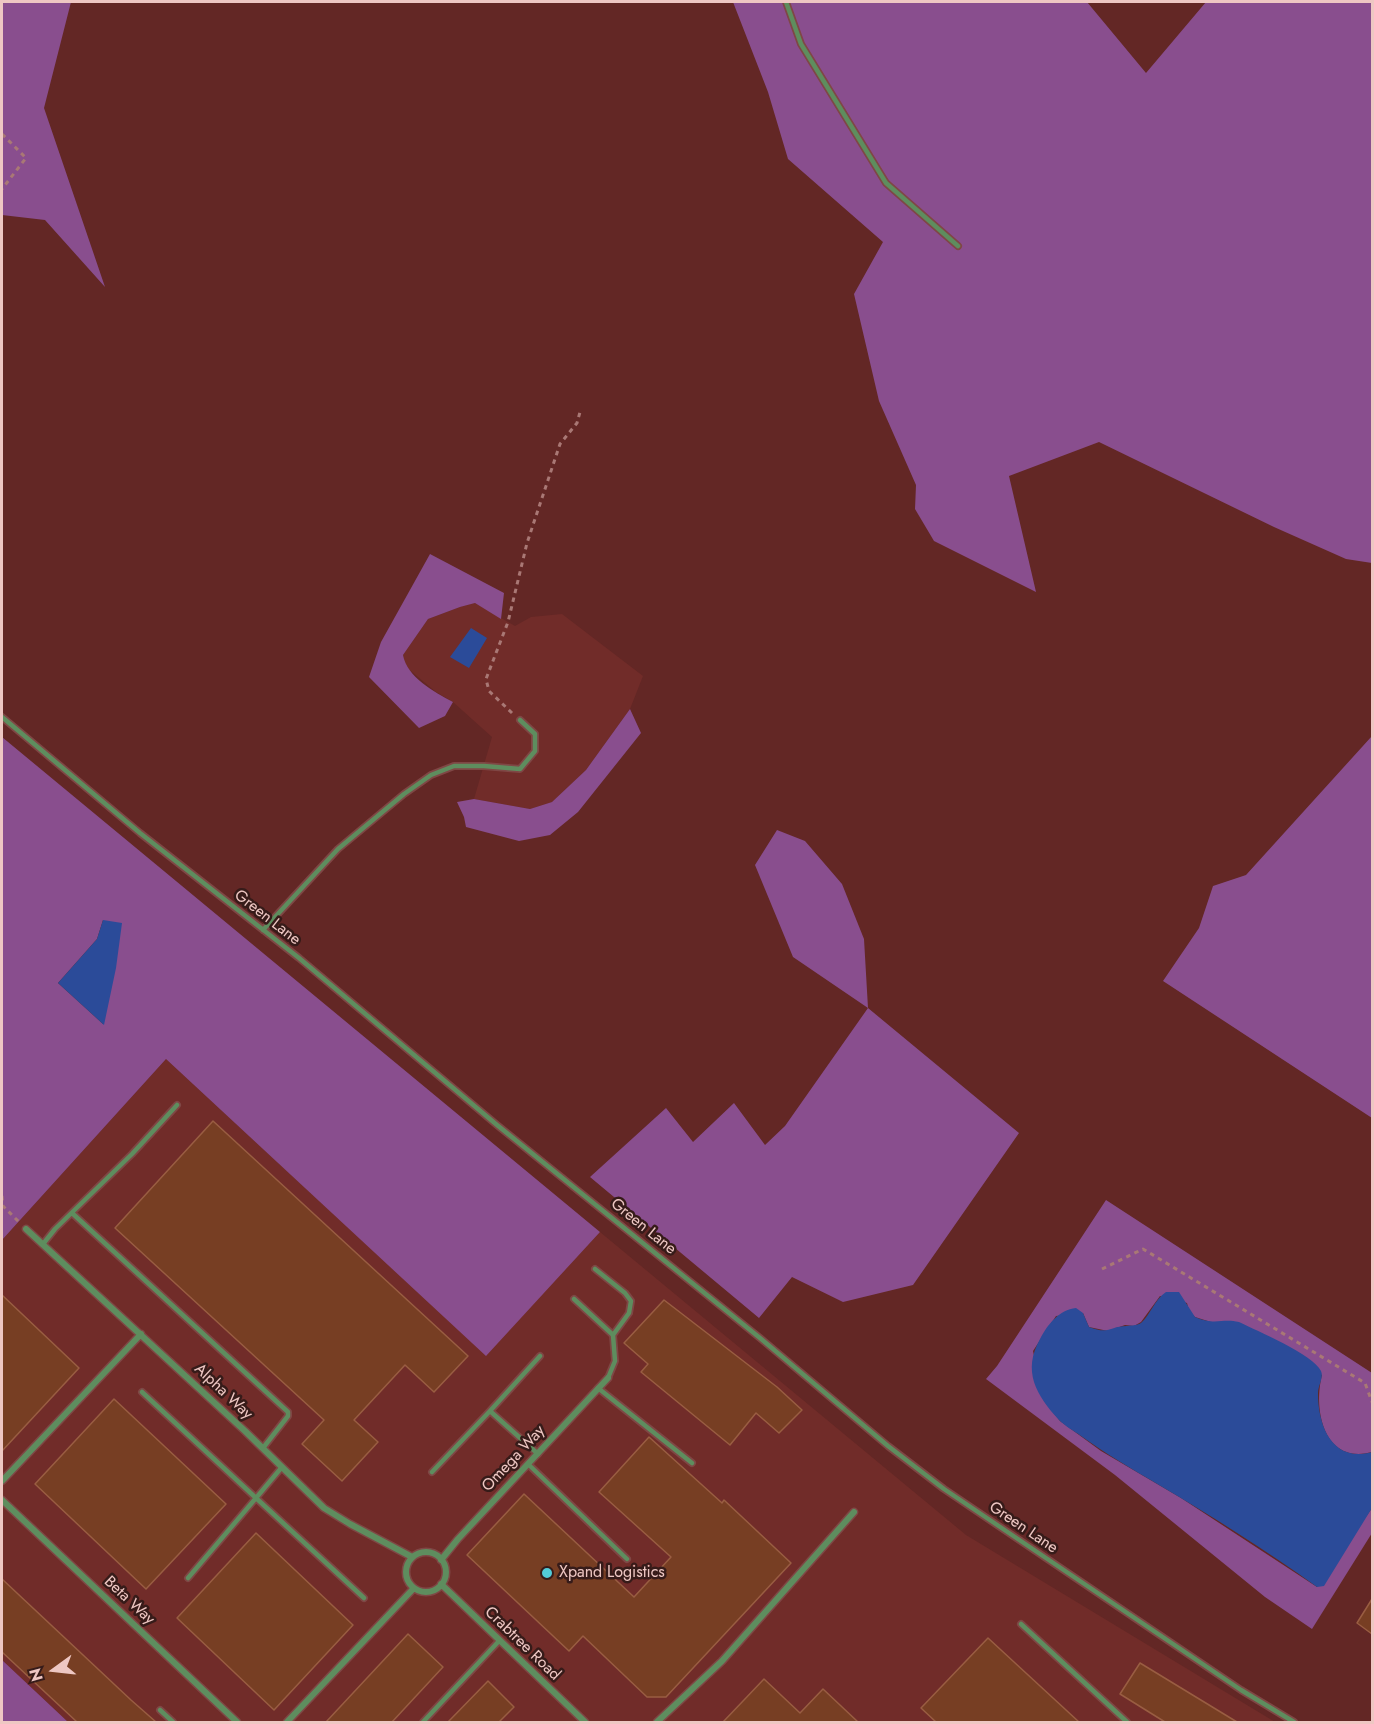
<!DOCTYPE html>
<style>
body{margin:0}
#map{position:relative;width:1374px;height:1724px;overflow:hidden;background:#632725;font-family:Jost,sans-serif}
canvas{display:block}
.frame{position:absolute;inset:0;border:3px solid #eec7c3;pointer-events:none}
.north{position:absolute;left:24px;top:1640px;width:60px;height:60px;-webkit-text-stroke:4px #361b19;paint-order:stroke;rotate:255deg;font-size:16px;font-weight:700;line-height:24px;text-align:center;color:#eec7c3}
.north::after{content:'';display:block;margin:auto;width:21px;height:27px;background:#eec7c3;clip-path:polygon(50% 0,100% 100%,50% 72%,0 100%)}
</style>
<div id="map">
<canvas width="1374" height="1724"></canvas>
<div class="frame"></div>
<div class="north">N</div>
</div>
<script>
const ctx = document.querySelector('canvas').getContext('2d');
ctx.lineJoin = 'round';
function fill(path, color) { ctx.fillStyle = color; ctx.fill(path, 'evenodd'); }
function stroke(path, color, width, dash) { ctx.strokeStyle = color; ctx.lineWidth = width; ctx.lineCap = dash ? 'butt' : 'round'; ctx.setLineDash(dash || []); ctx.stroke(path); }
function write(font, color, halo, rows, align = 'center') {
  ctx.font = font + ' Jost,sans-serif'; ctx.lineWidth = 5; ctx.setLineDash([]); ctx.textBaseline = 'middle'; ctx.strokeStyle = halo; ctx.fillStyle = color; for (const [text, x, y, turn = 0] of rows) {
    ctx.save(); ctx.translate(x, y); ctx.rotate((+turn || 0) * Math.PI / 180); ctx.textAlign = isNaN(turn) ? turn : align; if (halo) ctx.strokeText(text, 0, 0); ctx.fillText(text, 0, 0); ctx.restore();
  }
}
fill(new Path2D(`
 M475,603L515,626L531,617L562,614L643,676L630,709L586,770L552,802L530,809L474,799L492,737L453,702L436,692L406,667L403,655L428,619L460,607Z
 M166,1059L486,1355L600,1232L966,1535L1275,1722H68L2,1660V1240Z`), '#712c29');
fill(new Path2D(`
 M2,2H71L44,108L105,287L45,220L2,215L3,154L2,155Z
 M733,2H1087L1146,73L1206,2H1372V563L1346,559L1274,527L1099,442L1009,476L1036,592L934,541L915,509L916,485L879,401L854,294L883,242L788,159L768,92Z
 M430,554L504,593L501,619L475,603L460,607L428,619L403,655C407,677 434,692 453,702L445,716L419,728L369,677L381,642Z
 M630,709L641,733L578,812L550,835L519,841L466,827L464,817L457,802L474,799L530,809L552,802L586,770Z
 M1372,736V1118L1163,981L1199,928L1213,886L1246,875Z
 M2,737L600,1232L486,1356L166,1059L2,1240ZM103,920L104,1024H103L58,983L97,939Z
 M777,830L805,841L842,884L864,939L868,1008L1019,1133L913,1285L843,1302L792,1277L759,1318L590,1177L666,1108L693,1142L734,1103L765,1145L785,1126L868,1008L793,957L755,865Z
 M1106,1200L1372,1373V1452C1324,1465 1313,1410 1322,1375L1232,1321L1214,1323L1195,1317L1189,1311L1187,1303L1160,1296L1141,1322L1134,1326L1125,1325L1108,1331L1089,1327L1083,1313L1056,1316L1033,1351L1044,1401L1060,1421L1101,1451L1181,1498L1317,1587L1372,1508V1533L1312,1629L1265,1597L1115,1475L986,1379L997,1366Z
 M2,1660L68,1722H2Z`), '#894e8e');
fill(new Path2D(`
 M471,628L487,638L469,668L450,657Z
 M103,920L122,923L116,968L104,1025L58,983L97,939Z
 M1166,1292H1179L1195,1317C1216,1326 1221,1318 1239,1322C1257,1331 1313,1354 1321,1371C1324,1377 1318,1386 1318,1393C1318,1427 1333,1463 1372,1452V1508L1324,1586L1317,1587C1266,1550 1213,1517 1159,1485C1132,1469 1106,1454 1081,1436C1074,1431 1065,1426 1059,1420C1036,1395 1022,1371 1040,1339C1048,1324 1059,1310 1076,1308L1083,1313L1089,1327C1109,1335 1110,1326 1127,1326C1132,1325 1136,1326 1141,1323C1151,1314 1154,1300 1166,1292Z`), '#2b4b99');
const building = new Path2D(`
 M213,1121L468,1356L434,1392L405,1365L354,1420L378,1442L342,1481L302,1444L324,1420L115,1228Z
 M2,1295L79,1368L2,1451Z
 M664,1300L777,1387L802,1410L779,1433L756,1413L730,1445L641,1372L648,1364L624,1343Z
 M114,1399L226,1504L146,1589L35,1484Z
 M649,1437L722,1503L724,1500L791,1563L666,1697H647L583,1636L569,1651L467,1555L524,1494L634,1597L671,1557L599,1492Z
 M256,1533L353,1625L274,1710L177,1618Z
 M2,1579L131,1700L156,1722H77L2,1652Z
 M1372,1599V1634L1357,1623Z
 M408,1634L443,1667L392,1722H326Z
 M988,1638L1079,1722H936L921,1708Z
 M1140,1663L1237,1722H1165L1120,1694Z
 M764,1679L800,1713L823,1689L858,1722H723Z
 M488,1681L514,1707L499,1722H448Z`);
fill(building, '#773e23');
stroke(building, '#995d42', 1.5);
const lane = new Path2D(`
 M786,2L801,44L886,183L958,246
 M2,717L140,833L299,958L497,1125L760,1338L888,1446L944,1489L1241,1690L1294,1722
 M263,930L338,849L404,794L431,775L454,766H484L520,769L535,751V734L520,720
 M72,1213L288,1412V1416L263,1448
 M43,1244L55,1229L132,1154L177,1105
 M595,1269L625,1293L631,1301L629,1313L613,1335
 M574,1299L613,1335L615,1361L608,1378
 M598,1388L692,1463
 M142,1392L256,1498L188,1578
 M490,1411L540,1356
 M528,1464L627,1559
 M282,1467L256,1498L364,1598
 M432,1472L490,1411L538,1454
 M1021,1624L1127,1722
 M160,1710L173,1722
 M423,1722L499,1641`);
const street = new Path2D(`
 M26,1229L245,1431L324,1508L350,1524L412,1557
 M2,1481L141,1334
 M2,1500L237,1722
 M406 1572a20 20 0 1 1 40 0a20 20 0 1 1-40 0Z
 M441,1560L458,1539L608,1378
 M441,1584L585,1722
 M287,1722L414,1588
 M657,1722L722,1661L854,1512`);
stroke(lane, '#7f4745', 8);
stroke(street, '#7f4745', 9);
stroke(new Path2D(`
 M2,134L26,158L2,189
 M512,713L489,691L486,679L508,622L527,543L560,444L577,423L580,412
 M2,1196L3,1206L20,1223
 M1102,1269L1143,1249L1365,1383L1372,1402`), '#a97875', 3, [4.5, 4.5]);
stroke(lane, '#5e8d5e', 4.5);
stroke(street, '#5e8d5e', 6);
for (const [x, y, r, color] of [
 [547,1573,6,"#52cbd8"]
]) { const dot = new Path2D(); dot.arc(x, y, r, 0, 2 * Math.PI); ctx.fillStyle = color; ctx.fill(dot); stroke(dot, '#361b19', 2); }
write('16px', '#eec7c3', '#361b19', [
 ["Green Lane",267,918,38],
 ["Green Lane",643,1227,39],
 ["Alpha Way",223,1392,43],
 ["Omega Way",514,1459,-47],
 ["Green Lane",1023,1528,34],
 ["Beta Way",129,1601,43],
 ["Crabtree Road",522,1644,44]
]);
write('16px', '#eec7c3', '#361b19', [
 ["Xpand Logistics",559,1573]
], 'left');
</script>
